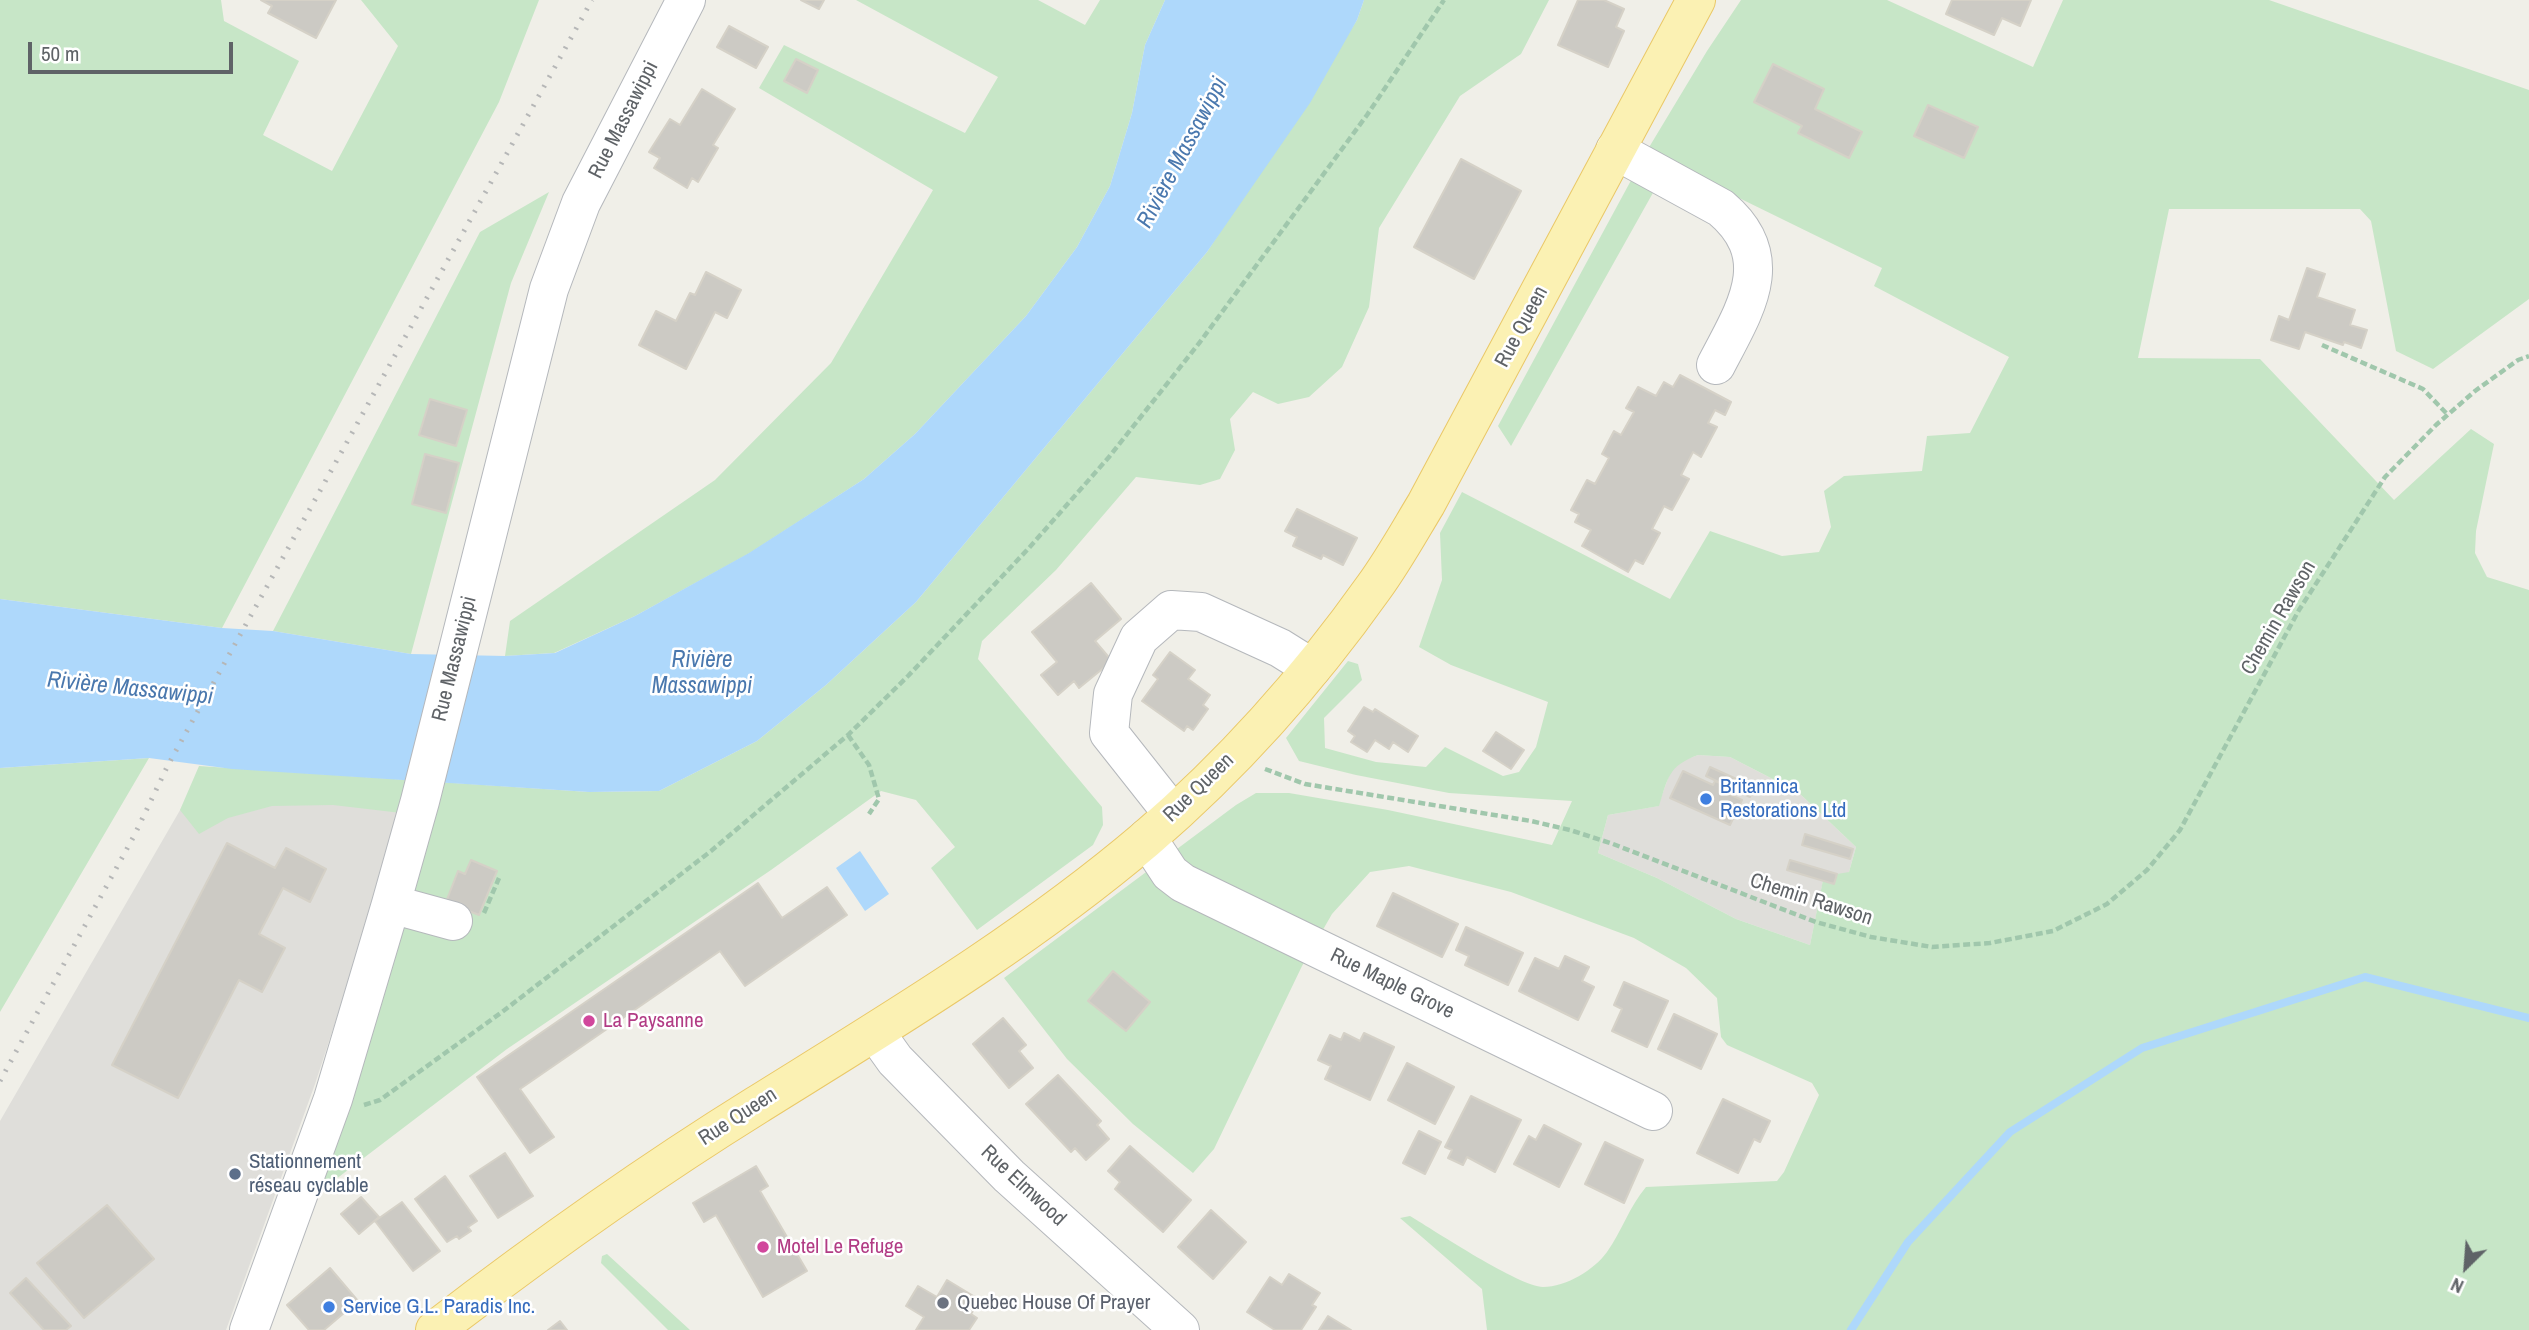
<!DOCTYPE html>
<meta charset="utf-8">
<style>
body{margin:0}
#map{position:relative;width:2529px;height:1330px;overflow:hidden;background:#f0efe8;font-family:"Archivo Narrow",sans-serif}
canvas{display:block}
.north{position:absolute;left:2431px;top:1232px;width:70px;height:70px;-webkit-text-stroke:5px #fff;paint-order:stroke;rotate:205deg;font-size:19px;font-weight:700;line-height:28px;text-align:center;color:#5f6367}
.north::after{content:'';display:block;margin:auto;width:24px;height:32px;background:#5f6367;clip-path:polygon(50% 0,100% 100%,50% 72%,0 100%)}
.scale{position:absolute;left:28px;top:42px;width:205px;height:32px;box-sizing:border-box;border:4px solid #5f6367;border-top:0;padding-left:9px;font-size:21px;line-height:24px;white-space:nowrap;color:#5f6367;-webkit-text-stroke:5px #fff;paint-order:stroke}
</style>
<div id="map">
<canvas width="2529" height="1330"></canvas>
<div class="north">N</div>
<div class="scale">50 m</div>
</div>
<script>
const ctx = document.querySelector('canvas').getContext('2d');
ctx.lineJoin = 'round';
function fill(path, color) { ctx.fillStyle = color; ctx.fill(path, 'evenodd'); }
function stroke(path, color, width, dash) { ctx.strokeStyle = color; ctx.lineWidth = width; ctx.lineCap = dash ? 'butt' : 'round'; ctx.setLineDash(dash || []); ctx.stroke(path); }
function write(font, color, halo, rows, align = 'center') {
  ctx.font = font + ' "Archivo Narrow",sans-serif'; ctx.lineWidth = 5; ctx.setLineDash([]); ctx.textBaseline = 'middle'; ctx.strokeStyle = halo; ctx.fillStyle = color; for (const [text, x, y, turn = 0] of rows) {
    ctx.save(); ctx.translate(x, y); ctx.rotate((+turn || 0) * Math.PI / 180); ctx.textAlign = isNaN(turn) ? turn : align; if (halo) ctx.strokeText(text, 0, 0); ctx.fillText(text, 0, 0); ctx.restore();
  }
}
fill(new Path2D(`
 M1698,755L1730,757L1798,792L1856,847L1849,872L1834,884L1823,881L1810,945L1736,919L1657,878L1598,853L1608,815L1658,806L1671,770L1684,760Z
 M194,786L404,803L386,867L315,1084L226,1330H0V1121Z`), '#dfdeda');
fill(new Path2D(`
 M0,0H221L224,21L299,61L263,135L332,171L398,46L361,0H539L499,102L222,628L0,599Z
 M856,0H1038L1085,25L1100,0H1165L1145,45L1132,113L1110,186L1077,247L1026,316L915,434L864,479L750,553L635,616L554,653L505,656L510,621L715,480L831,363L933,190L759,88L784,45L965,133L998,77Z
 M1364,0H1549L1521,54L1460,96L1379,228L1369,307L1342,367L1309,397L1278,404L1253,392L1230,419L1235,450L1220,479L1200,485L1136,477L1056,570L982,641L978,659L1102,807L1103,825L1093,845L977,930L931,868L955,847L916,800L881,791L771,870L507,1049L319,1192L427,816L333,805L272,806L228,818L199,834L180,810L199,766L589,792L659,791L757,741L826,685L916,602L1207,252L1357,20Z
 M1741,0H1887L2033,67L2063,0H2269L2529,90V299L2433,369L2396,351L2371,221L2360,209H2169L2138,358L2260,359L2394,500L2471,429L2494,444L2476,531L2475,553L2487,577L2529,590V1330H1487L1482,1289L1400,1218L1410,1216C1435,1231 1520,1287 1543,1287C1566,1287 1594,1270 1607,1252C1622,1231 1629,1207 1646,1187L1777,1181L1784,1172L1819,1095L1812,1083L1727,1045L1721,1037L1717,998L1686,968L1634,938L1511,892L1409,866L1370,872L1332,914L1302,966L1214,1149L1193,1173L1133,1124L1067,1059L1004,978L1236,805L1256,793H1289L1388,810L1552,845L1572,801L1449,793L1356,775L1299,761L1286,738L1348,661L1358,664L1362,680L1324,718L1325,748L1376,762L1426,767L1445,747L1503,776L1519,772L1536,747L1548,702L1451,665L1419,647L1442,580L1440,533L1462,492L1670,599L1710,531L1782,556L1819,552L1831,527L1824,491L1844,476L1922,471L1927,436L1970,433L2009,357L1874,286L1882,268L1688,173L1654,191L1511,446L1498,426L1648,149L1707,51ZM1698,755L1730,757L1798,792L1856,847L1849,872L1837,874L1834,884L1823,880L1810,945L1736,919L1657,878L1598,853L1608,815L1659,806C1668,778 1668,766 1698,755Z
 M549,192L511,283L411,654L273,631L480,232Z
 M149,758L0,1012V768Z
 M607,1254L690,1330H668L601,1263L602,1256Z`), '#c7e6c7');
fill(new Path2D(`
 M1165,0H1364L1357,20L1310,103L1207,252L916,602L826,685L757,741L659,791L589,792L232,769L149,758L0,768V599L222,628L273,631L411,654L505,656L555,653L635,616L749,553L864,479L915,434L1026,316L1077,247L1110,186L1132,113L1145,45Z
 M860,851L889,894L865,911L836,868Z`), '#aed8fb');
stroke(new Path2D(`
 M1851,1330L1908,1242L2010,1132L2142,1048L2365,977L2529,1018`), '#aed8fb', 8);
const building = new Path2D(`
 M261,0H336L316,38L268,13L272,6Z
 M801,0H824L819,9Z
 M1578,0H1604L1624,9L1616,27L1624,31L1608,67L1558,45Z
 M1952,0H2031L2020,26L2002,18L1994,35L1946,14Z
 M729,26L768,47L756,68L717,47Z
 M796,59L818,70L807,93L784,81Z
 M1773,64L1824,89L1815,109L1862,132L1849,158L1798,133L1802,126L1754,102Z
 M702,89L735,109L713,145L718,148L698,182L692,178L687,188L654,168L660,158L649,152L670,119L680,125Z
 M1928,105L1978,127L1964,158L1914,136Z
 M1461,159L1521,191L1474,279L1414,247Z
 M2307,268L2325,274L2317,297L2355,310L2350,325L2367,330L2361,348L2344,342L2343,345L2305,332L2299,349L2271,340L2279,316L2289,320Z
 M706,272L741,290L727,318L715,312L686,369L639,345L656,311L676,321L690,293L695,295Z
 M1680,375L1731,402L1725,415L1715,410L1708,423L1717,427L1701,457L1693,452L1681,475L1689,479L1672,510L1664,506L1652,529L1660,533L1643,564L1635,560L1628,572L1582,546L1591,530L1575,522L1579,514L1571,510L1587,480L1595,484L1609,458L1602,454L1614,431L1621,435L1634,412L1626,408L1638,387L1656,396L1664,382L1673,387Z
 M430,399L467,410L456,446L419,435Z
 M425,454L459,463L446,513L412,504Z
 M1297,509L1357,538L1343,565L1323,555L1321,559L1293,546L1297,537L1285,531Z
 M1091,583L1121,619L1095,641L1112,661L1079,688L1074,681L1058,695L1041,675L1057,662L1032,632Z
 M1170,652L1195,670L1188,679L1210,695L1203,705L1208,709L1193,730L1187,726L1184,731L1142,701L1158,679L1153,675Z
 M1364,707L1373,712L1375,709L1418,736L1408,752L1393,742L1389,749L1375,740L1367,752L1351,742L1355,736L1348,731Z
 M1496,732L1524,750L1511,769L1483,751Z
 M1710,767L1754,787L1750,797L1706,776Z
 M1683,771L1713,785L1715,781L1725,785L1722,791L1742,800L1730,825L1670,798Z
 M1805,834L1853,849L1850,859L1802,845Z
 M227,843L275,868L286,848L326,869L310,902L283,888L259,934L285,948L262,992L239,980L178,1098L112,1065Z
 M471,860L497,871L479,915L446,902L458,871L465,874Z
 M1790,860L1837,874L1834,884L1787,870Z
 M758,883L782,918L827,887L847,915L745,986L720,951L520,1089L554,1137L530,1153L477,1077Z
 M1393,893L1458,924L1442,957L1377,926Z
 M1466,927L1523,953L1508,985L1465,965L1469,956L1456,950Z
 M1565,956L1589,967L1582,981L1594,987L1578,1020L1519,991L1535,958L1559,969Z
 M1113,971L1150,1002L1126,1031L1088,1001Z
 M1624,982L1668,1001L1647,1047L1612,1031L1622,1009L1614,1005Z
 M1674,1014L1717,1034L1701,1069L1658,1049Z
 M1003,1018L1026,1045L1019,1051L1033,1068L1009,1088L973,1044Z
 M1344,1033L1360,1041L1364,1033L1394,1047L1370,1100L1325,1079L1331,1066L1318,1060L1330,1035L1341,1040Z
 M1407,1063L1454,1087L1435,1124L1388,1100Z
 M1058,1075L1101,1121L1097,1125L1109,1139L1086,1160L1075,1148L1071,1152L1026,1104Z
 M1471,1096L1521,1120L1495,1172L1467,1157L1463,1165L1448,1158L1452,1150L1445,1147Z
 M1723,1099L1770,1121L1760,1142L1754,1139L1738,1173L1697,1153Z
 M1544,1125L1581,1144L1559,1187L1514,1164L1529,1136L1536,1140Z
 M1419,1131L1441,1142L1425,1174L1403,1163Z
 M1605,1142L1643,1160L1624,1203L1585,1184Z
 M1130,1146L1191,1200L1163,1232L1115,1189L1120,1182L1108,1171Z
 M505,1153L533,1196L498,1218L470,1176Z
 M756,1166L768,1186L760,1191L807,1271L763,1297L716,1215L704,1222L693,1203Z
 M445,1176L477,1221L468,1227L471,1231L459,1239L457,1236L447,1242L415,1199Z
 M361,1197L379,1217L359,1234L341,1214Z
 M402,1202L440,1251L413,1271L375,1221Z
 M107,1205L154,1259L84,1318L37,1263Z
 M1211,1210L1246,1242L1213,1279L1178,1247Z
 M330,1268L358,1301L324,1330H309L287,1305Z
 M1289,1274L1320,1293L1312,1305L1316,1307L1301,1330H1275L1247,1312L1270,1277L1282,1285Z
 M26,1278L71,1326L66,1330H44L10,1293Z
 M947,1280L980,1300L971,1314L977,1318L969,1330H916L924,1317L906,1306L918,1286L937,1297Z
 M1328,1316L1351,1330H1319Z
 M560,1321L567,1330H548Z`);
fill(building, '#cccac4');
stroke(building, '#d5d1c7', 2);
const minor = new Path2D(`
 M1615,150L1721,208C1780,258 1745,309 1716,365
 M1173,814L1109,733L1113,694L1139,638L1171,610L1201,612L1280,648L1312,668
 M1147,838L1170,873L1183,883L1653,1111
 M391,904L453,921
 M875,1032L895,1060L1009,1176L1180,1330
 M249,1330L333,1099L391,904L420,801L549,289L581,203L686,0`);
const major = new Path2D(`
 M435,1330C539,1250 646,1174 757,1105C890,1022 1026,941 1146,839C1232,765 1308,680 1374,587C1393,561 1409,532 1426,504L1696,0`);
stroke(minor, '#b5b8bc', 40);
stroke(major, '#eac867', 40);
stroke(new Path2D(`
 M2322,345L2423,389L2448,415
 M848,735L869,765L879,799L869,814
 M1265,769L1305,784L1531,821L1570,830L1613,844L1816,922L1871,937L1932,947L1990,943L2053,931L2107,904L2147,870L2180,830L2299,610L2385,477L2436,425L2475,391L2518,360L2529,356
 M484,913L499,878
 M364,1105L380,1100L502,1012L711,851L848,735L908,676L1028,549L1109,457L1200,342L1367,115L1444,0`), '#a0c7ac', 4.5, [7, 3.5]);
stroke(minor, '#fff', 38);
stroke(major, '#fbf1b3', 38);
stroke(new Path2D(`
 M0,1081L135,834L168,765L592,0`), '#b6b7b7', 5, [2, 9]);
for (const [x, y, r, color] of [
 [1706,799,7,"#3f7fe0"],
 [589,1021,7,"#d1479c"],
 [235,1174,7,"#5c6f8a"],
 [763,1247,7,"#d1479c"],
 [943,1303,7,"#6b7280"],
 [329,1307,7,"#3f7fe0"]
]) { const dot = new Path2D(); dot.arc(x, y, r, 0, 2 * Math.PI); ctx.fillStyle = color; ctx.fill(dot); stroke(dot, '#fff', 2.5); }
write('21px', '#5f6367', '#fff', [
 ["Rue Massawippi",624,120,-63],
 ["Rue Queen",1522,327,-62],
 ["Chemin Rawson",2279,618,-60],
 ["Rue Massawippi",455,659,-76],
 ["Rue Queen",1199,788,-44],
 ["Chemin Rawson",1811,900,18],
 ["Rue Maple Grove",1392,984,26],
 ["Rue Queen",738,1117,-33],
 ["Rue Elmwood",1023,1186,43]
]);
write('21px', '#366cbe', '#fff', [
 ["Britannica",1720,787],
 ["Restorations Ltd",1720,811],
 ["Service G.L. Paradis Inc.",343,1307]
], 'left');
write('21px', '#b23c85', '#fff', [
 ["La Paysanne",603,1021],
 ["Motel Le Refuge",777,1247]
], 'left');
write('21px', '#4e5e75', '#fff', [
 ["Stationnement",249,1162],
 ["réseau cyclable",249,1186]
], 'left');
write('21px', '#5b616d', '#fff', [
 ["Quebec House Of Prayer",957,1303]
], 'left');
write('italic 23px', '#4a78ae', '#fff', [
 ["Rivière Massawippi",1183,153,-62],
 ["Rivière",702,661],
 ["Massawippi",702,687],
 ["Rivière Massawippi",130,689,6]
]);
</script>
